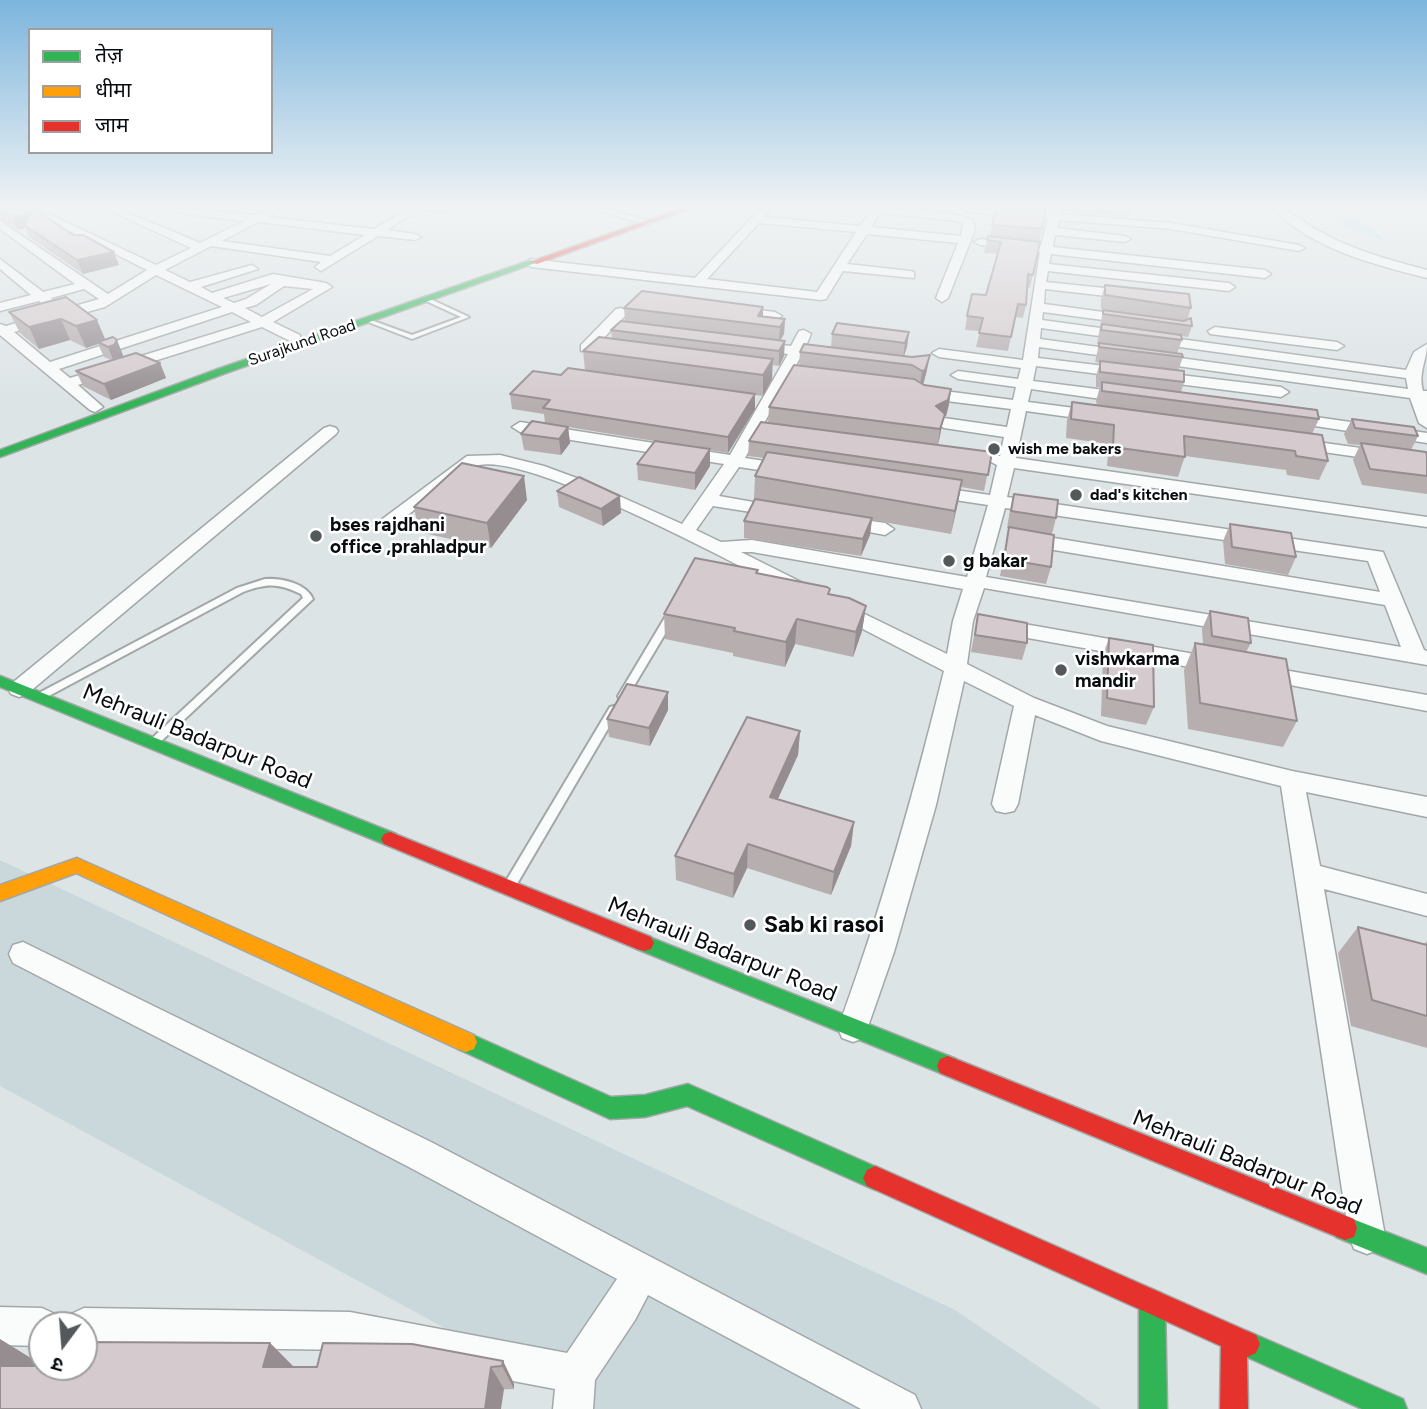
<!DOCTYPE html>
<meta charset="utf-8">
<style>
body{margin:0}
#map{position:relative;width:1427px;height:1409px;overflow:hidden;background:#dde4e6;font-family:Figtree,"Noto Sans Devanagari",sans-serif}
canvas{display:block}
.legend{position:absolute;left:28px;top:28px;width:245px;height:126px;box-sizing:border-box;background:#fff;border:2px solid #9c9e9f;margin:0;padding:9px 12px;list-style:none;font-size:21px;color:#080c0e}
.legend li{display:flex;align-items:center;gap:14px;height:35px}
.legend b{width:35px;border:2px solid #9c9e9f}
.north{position:absolute;left:28px;top:1311px;width:70px;height:70px;box-sizing:border-box;background:#fff;border:2px solid #9c9e9f;border-radius:50%;rotate:196deg;font-size:19px;font-weight:700;line-height:28px;text-align:center;color:#080c0e}
.north::after{content:'';display:block;margin:auto;width:24px;height:32px;background:#53585a;clip-path:polygon(50% 0,100% 100%,50% 72%,0 100%)}
</style>
<div id="map">
<canvas width="1427" height="1409"></canvas>
<ul class="legend">
<li><b style="height:9px;background:#30b455"></b>तेज़</li>
<li><b style="height:9px;background:#ff9f0a"></b>धीमा</li>
<li><b style="height:9px;background:#e5322d"></b>जाम</li>
</ul>
<div class="north">उ</div>
</div>
<script>
const ctx = document.querySelector('canvas').getContext('2d');
ctx.lineJoin = 'round';
function fill(path, color) { ctx.fillStyle = color; ctx.fill(path, 'evenodd'); }
function stroke(path, color, width, dash) { ctx.strokeStyle = color; ctx.lineWidth = width; ctx.lineCap = dash ? 'butt' : 'round'; ctx.setLineDash(dash || []); ctx.stroke(path); }
function write(font, color, halo, rows, align = 'center') {
  ctx.font = font + ' Figtree,sans-serif'; ctx.lineWidth = 5; ctx.setLineDash([]); ctx.textBaseline = 'middle'; ctx.strokeStyle = halo; ctx.fillStyle = color; for (const [text, x, y, turn = 0] of rows) {
    ctx.save(); ctx.translate(x, y); ctx.rotate((+turn || 0) * Math.PI / 180); ctx.textAlign = isNaN(turn) ? turn : align; if (halo) ctx.strokeText(text, 0, 0); ctx.fillText(text, 0, 0); ctx.restore();
  }
}
fill(new Path2D(`
 M0,860L955,1310L1101,1409H588V1406L0,1086Z`), '#cad8dc');
fill(new Path2D(`
 M1329,214H1362L1360,222L1380,235L1382,240L1345,227Z`), '#b2deee');
const lane = new Path2D(`
 M426,297L469,317L412,339L363,320L368,319L412,335L461,317L424,300V298Z
 M265,579C282,578 306,583 313,599L157,745H149L148,742L303,598L301,594C278,583 267,583 243,592L45,698H37L36,696L37,694L237,588Z
 M672,611L677,614L628,696L627,698H619L618,696L667,614Z
 M614,706L619,710L514,889L510,890L506,889L504,885L506,881L610,707Z`);
const street = new Path2D(`
 M26,209H39L156,265L191,248L106,209H119L200,243L244,221L172,212L167,209H196L254,215L268,209H280L268,217L374,229L407,209H419L387,230L415,234L421,237L415,240L378,236L321,271L315,267L321,262L211,246L165,270L190,282L252,265L258,269L201,287L212,293L273,274L326,283L332,287L273,322L300,335V341H290L262,327L78,385L103,407L95,412L90,410L0,335V324L6,326L99,299L84,289L51,298L56,303L54,306H44L39,301L0,311V303L31,295L0,269V259L43,292L75,284L0,229V221L108,294L147,270ZM258,222L365,235L330,256L222,241ZM156,275L222,307L50,362L14,332L105,307ZM271,284L246,299L234,303L223,298ZM284,286L313,289L262,317L245,308L256,305ZM232,312L251,322L70,378L59,369Z
 M593,209H609L654,222L648,225Z
 M760,209H770L764,217L860,226L872,209C904,209 943,208 973,220L975,230L948,298L942,302L936,298L958,243L867,234L847,264L910,271L914,272V278L843,271L826,299L821,300L531,267L525,263L531,259L695,278ZM880,213L957,221L963,224L961,236L871,227ZM759,223L856,232L817,292L707,279Z
 M961,209L1050,213L1051,209H1061L1060,214L1171,223L1299,245L1305,248L1299,251L1171,229L1059,220L1057,228L1125,236L1131,239L1125,242L1055,235L1053,247L1265,270L1271,274L1265,278L1051,254L1049,264L1229,283L1235,287L1229,291L1048,271L1046,282L1133,291L1139,295L1133,299L1045,289L1044,304L1133,316L1140,320L1133,324L1043,312L1042,320L1406,370L1414,352L1427,344C1427,361 1418,372 1423,391H1427V428L1419,423L1410,398L1039,347L1038,358L1281,387L1289,392L1281,397L1036,366L1033,381L1129,393L1137,398L1129,403L1031,389L1028,402L1098,411L1106,416L1098,421L1026,411L1016,458L1427,517V527L1014,468L1007,497L1383,552L1424,650L1427,651V665L984,588L973,621L967,664L1034,698L1107,726L1292,771L1427,797V817L1306,792L1320,866L1427,894V916L1324,889L1385,1236L1380,1249L1367,1254L1354,1249L1349,1236L1281,786L1101,741L1035,715L1018,804L1014,811L1005,813L996,811L992,804L1014,706L964,681L936,805L894,952L864,1038L853,1042L842,1038L838,1028C881,911 914,792 944,671L830,612L827,608L830,604H844L947,654L953,621L963,589L752,552H741L807,585L810,589L807,593H793C736,565 533,454 479,465C468,467 410,514 396,524L390,525L381,520L467,456L500,455L544,466L590,483L682,524L724,464L520,432L512,427L520,422L730,455L788,354L756,350L749,346L756,342L791,346L799,331L804,330L811,334L805,348L830,351L837,355L830,359L801,356L745,458L791,465L800,470L791,475L739,467L719,496L782,507L791,512L782,517L713,506L696,530L721,542L752,540L967,577L988,505L928,496L919,491L928,486L990,495L997,465L987,460L989,456H1000L1004,437L944,428L936,423L944,418L1007,427L1011,409L922,398L914,393L922,388L1013,400L1016,387L958,379L951,375L958,371L1018,379L1021,368L939,357L932,353L939,349L1023,360L1040,252L980,245L974,242L980,239L1041,245L1048,219L966,212ZM1041,328L1406,378L1408,389L1040,339ZM1005,508L1368,561L1380,592L1024,533L1015,539L1024,545L1385,605L1401,647L986,577Z
 M1274,209C1290,208 1302,222 1317,230C1351,250 1390,260 1427,270V278C1376,265 1311,249 1274,209Z
 M733,307L775,312L782,316L775,320L728,314L726,311Z
 M621,308L628,312L626,315L591,351H581V345L616,309Z
 M1215,327L1337,342L1344,346L1337,350L1210,334L1208,331Z
 M1288,413L1427,433V443L1282,421L1280,418L1282,415Z
 M330,426L336,428L338,431L336,434L27,694L19,697L11,694L8,689L11,684L324,428Z
 M1295,439L1427,457V467L1289,447L1287,444L1289,441Z
 M843,517L885,523L894,529L885,535L837,526L834,522L837,518Z
 M996,619L1217,658L1225,660L1228,665L1225,670L1217,672L989,631L986,626L989,621Z
 M1261,666L1427,695V711L1253,678L1250,673L1253,668Z
 M23,942L431,1142L915,1395L921,1409H861L648,1295L635,1320L595,1380L593,1409H553L555,1389L350,1350L84,1346V1325H66L71,1314L84,1308L350,1312L567,1353L617,1279L407,1166L13,963L9,954L13,945Z
 M0,1307L42,1308L55,1314L60,1325H42V1346L0,1345Z`);
const fast = new Path2D(`
 M531,260L538,262L226,373L0,457V450L218,369Z
 M0,676L396,834L399,839L396,844L390,846L384,844L0,687Z
 M644,935L956,1059L959,1066L956,1073L948,1076L637,949L634,943L637,937Z
 M466,1032L611,1097L645,1095L688,1084L883,1170L887,1178L883,1186L875,1190L687,1106L645,1117L610,1119L458,1049L455,1042L458,1035Z
 M1345,1216L1427,1248V1274L1336,1237L1333,1228L1336,1219Z
 M1152,1289L1161,1293L1165,1302L1167,1409H1139V1302L1143,1293Z
 M1247,1331L1403,1399L1407,1409H1362L1238,1353L1234,1344L1238,1335Z`);
const slow = new Path2D(`
 M77,858L474,1035L477,1042L474,1049L466,1052L458,1049L76,873L0,901V885Z`);
const jam = new Path2D(`
 M679,209H689L537,264L530,262Z
 M390,832L651,937L654,943L651,949L644,951L637,949L384,844L381,839L384,834Z
 M948,1056L1354,1219L1357,1228L1354,1237L1345,1240L940,1073L937,1066L940,1059Z
 M875,1166L1256,1335L1260,1344L1256,1353L1247,1357L1248,1409H1220L1221,1346L867,1186L863,1178L867,1170Z`);
stroke(lane, '#a2a7a8', 4);
stroke(street, '#a2a7a8', 3);
stroke(fast, '#a2a7a8', 3);
stroke(slow, '#a2a7a8', 3);
stroke(jam, '#a2a7a8', 3);
fill(lane, '#fafbfb');
fill(street, '#fafbfb');
fill(fast, '#30b455');
fill(slow, '#ff9f0a');
fill(jam, '#e5322d');
fill(new Path2D(`
 M0,209L119,265L83,274L29,237L25,228L18,230L0,219Z
 M420,209H452L443,214L420,211Z
 M996,209H1046L1030,288L1027,287L1026,305L1023,318L1015,317L1008,351L976,347L980,331L965,330L967,316L986,295L998,254L984,253L987,240L990,236Z
 M1062,209H1131L1129,217L1063,211Z
 M1105,285L1191,308L1187,320L1192,326L1188,337L1181,336L1182,340L1177,353L1183,357L1178,371L1184,382L1181,392L1319,419L1312,434L1328,461L1319,480L1287,475L1286,470L1185,456L1178,477L1107,466L1109,444L1066,438L1067,420L1072,402L1097,405L1096,401L1100,387H1096V376L1100,363L1095,362L1099,344H1097L1103,310L1150,316L1101,309V299Z
 M66,297L105,340L123,355L122,357L160,363L166,378L111,400L83,386L76,371L111,360L104,357L98,344L86,348L70,340L39,349L20,333L9,312Z
 M624,308L763,317L785,319L784,334L780,341L784,356L779,366L772,365V379L763,396L755,395V409L728,453L710,450V466L695,490L638,480L637,464L654,441L568,427L570,443L561,455L524,450L521,434L545,423L544,414L512,409L510,394L561,375L585,370L583,351L612,338L611,330L625,321Z
 M909,332L907,347L904,356L927,370L923,385L951,389L949,404L946,416H944L938,445L992,452L984,491L961,487L951,534L872,520L870,535L861,556L744,538V521L755,499H754L755,476L764,458L748,456L749,441L768,423L769,407L799,365L800,352L831,347L832,334Z
 M1352,419L1418,436L1411,450L1427,455V494L1362,485L1353,460L1360,445L1348,444L1344,434Z
 M557,491L621,513L603,526L559,507Z
 M1014,494L1056,518L1052,534L1051,567L1046,584L1000,576L1009,528H1007L1010,510Z
 M527,500L491,548L419,532L414,507Z
 M1230,524L1296,557L1288,575L1225,564L1223,541Z
 M758,570V573L830,594L866,606L862,631L853,657L795,644L785,667L733,656V653L665,639L664,614Z
 M1210,611L1251,643L1246,652L1297,721L1283,747L1188,729L1184,670L1195,643L1203,645L1202,629Z
 M978,614L1027,643L1022,660L971,652Z
 M1109,638L1154,707L1146,725L1101,716L1103,655Z
 M668,692V710L650,746L609,737L607,719Z
 M800,731L798,755L778,799L854,822L851,846L831,895L747,868L733,898L676,880L675,856Z
 M1358,927L1424,944L1427,941V1048L1351,1026L1338,953Z
 M270,1343L293,1367L503,1361L514,1384V1389L0,1409L39,1363L37,1366Z`), '#b7aeb0');
fill(new Path2D(`
 M443,209H452L443,214Z
 M32,213L24,225L25,228L18,230L12,217Z
 M114,252L119,265L83,274L77,260Z
 M763,307V321L758,316Z
 M61,319L70,340L39,349L29,327Z
 M785,319L784,334L779,342L780,327Z
 M97,320L106,341L98,342V344L86,348L76,326Z
 M909,332L907,347L903,358L905,343Z
 M117,340L123,355L120,360L114,362L108,347Z
 M785,341L784,356L779,366V351Z
 M930,355L927,370L923,385L920,386L922,371Z
 M773,359L772,379L763,396V375Z
 M160,363L166,378L111,400L104,384Z
 M951,389L949,404L946,416H944L938,445L940,429L936,406Z
 M755,394V409L728,453V437Z
 M568,427L570,443L561,455L559,439Z
 M710,449V466L695,490V473Z
 M524,476L527,500L491,548L487,523Z
 M962,480L958,502L951,534L955,511Z
 M620,496L621,513L603,526L601,509Z
 M872,518L870,535L861,556L863,539Z
 M866,606L862,631L853,657L856,632Z
 M797,619L795,644L785,667L786,642Z
 M668,692V710L650,746L649,728Z
 M800,731L798,755L768,820L770,797Z
 M854,822L851,846L831,895L834,872Z
 M748,844L747,868L733,898L734,874Z
 M0,1339L39,1363L28,1389L0,1373Z
 M270,1343L293,1366L287,1390L263,1367Z
 M503,1361L514,1384V1389L502,1366Z
 M491,1367L504,1389L501,1409H485Z`), '#958d90');
const building = new Path2D(`
 M0,209H25L32,212L35,209L73,235H83L114,252L77,260L24,225L32,213L12,217L0,210Z
 M996,209H1046L1042,229L992,225Z
 M988,236L1040,242L1033,275L1028,274L1026,305L1018,304L1011,337L979,333L983,318L967,316L972,294L986,295L1001,242L987,240Z
 M1105,285L1189,294L1191,308L1105,295Z
 M642,291L763,307L758,316L785,319L780,327L624,308Z
 M66,297L97,320L76,326L61,319L29,327L9,312Z
 M1103,310L1184,321L1191,318L1192,326L1103,314Z
 M621,321L785,341L779,351L611,330Z
 M837,323L909,332L905,343L832,334Z
 M1102,324L1181,335L1182,340L1101,330Z
 M113,337L117,340L114,345L108,347L98,342Z
 M599,337L773,359L763,375L583,351Z
 M1099,343L1182,354L1183,357L1099,347Z
 M804,344L912,357L930,355L925,370L922,371L912,365L800,352Z
 M136,353L160,363L104,384L76,371Z
 M1100,361L1184,371V382L1100,372Z
 M794,365L914,379L924,385L951,389L948,400L936,406L945,414L940,429L769,407Z
 M568,368L755,394L728,437L543,408L550,400L510,394L533,371L561,375Z
 M1102,382L1317,410L1319,419L1102,391Z
 M1072,402L1322,435L1328,461L1296,456L1295,451L1184,436L1185,457L1113,447L1114,425L1071,419Z
 M1352,419L1414,427L1418,436L1355,428Z
 M532,421L568,427L559,439L521,434Z
 M761,422L992,452L988,475L749,441Z
 M655,441L710,449L695,473L637,464Z
 M1361,443L1426,452L1427,455V476L1370,469Z
 M767,452L962,480L955,511L755,476Z
 M462,463L524,476L487,523L414,507Z
 M579,477L620,496L601,509L557,491Z
 M1014,494L1058,500L1056,518L1011,511Z
 M755,499L872,518L863,539L744,521Z
 M1230,524L1291,533L1296,557L1232,547Z
 M1009,527L1054,535L1051,567L1004,559Z
 M695,558L758,570L756,573L827,587L830,589L828,594L849,598L866,606L856,632L797,619L786,642L734,631L735,628L664,614Z
 M1210,611L1248,618L1251,643L1212,636Z
 M978,614L1027,623V643L975,635Z
 M1109,638L1153,645L1154,707L1107,698Z
 M1195,643L1286,659L1297,721L1200,703Z
 M627,684L668,692L649,728L607,719Z
 M747,717L800,731L770,797L854,822L834,872L748,844L734,874L675,856Z
 M1358,927L1427,945V1016L1372,1000Z
 M84,1342L270,1343L263,1367H317L323,1343L412,1344L503,1361L502,1366L491,1367L485,1409H0V1366H39L42,1360V1367H84Z`);
fill(building, '#d5cacd');
stroke(building, '#958d90', 2);
const sky = ctx.createLinearGradient(0, 0, 0, 406);
sky.addColorStop(0, '#7cb5dd');
sky.addColorStop(0.51, '#f0f3f4');
sky.addColorStop(1, '#f0f3f400');
ctx.fillStyle = sky;
ctx.fillRect(0, 0, 1427, 406);
for (const [x, y, r, color] of [
 [994,449,7,"#53585a"],
 [1076,495,7,"#53585a"],
 [316,536,7,"#53585a"],
 [949,561,7,"#53585a"],
 [1061,670,7,"#53585a"],
 [750,925,7,"#53585a"]
]) { const dot = new Path2D(); dot.arc(x, y, r, 0, 2 * Math.PI); ctx.fillStyle = color; ctx.fill(dot); stroke(dot, '#fff', 2.5); }
write('16px', '#080c0e', '#fff', [
 ["Surajkund Road",302,343,-19]
]);
write('bold 16px', '#080c0e', '#fff', [
 ["wish me bakers",1008,449],
 ["dad's kitchen",1090,495]
], 'left');
write('bold 19px', '#080c0e', '#fff', [
 ["bses rajdhani",330,525],
 ["office ,prahladpur",330,547],
 ["g bakar",963,561],
 ["vishwkarma",1075,659],
 ["mandir",1075,681]
], 'left');
write('23px', '#080c0e', '#fff', [
 ["Mehrauli Badarpur Road",197,737,22],
 ["Mehrauli Badarpur Road",722,950,22],
 ["Mehrauli Badarpur Road",1247,1163,22]
]);
write('bold 23px', '#080c0e', '#fff', [
 ["Sab ki rasoi",764,925]
], 'left');
</script>
